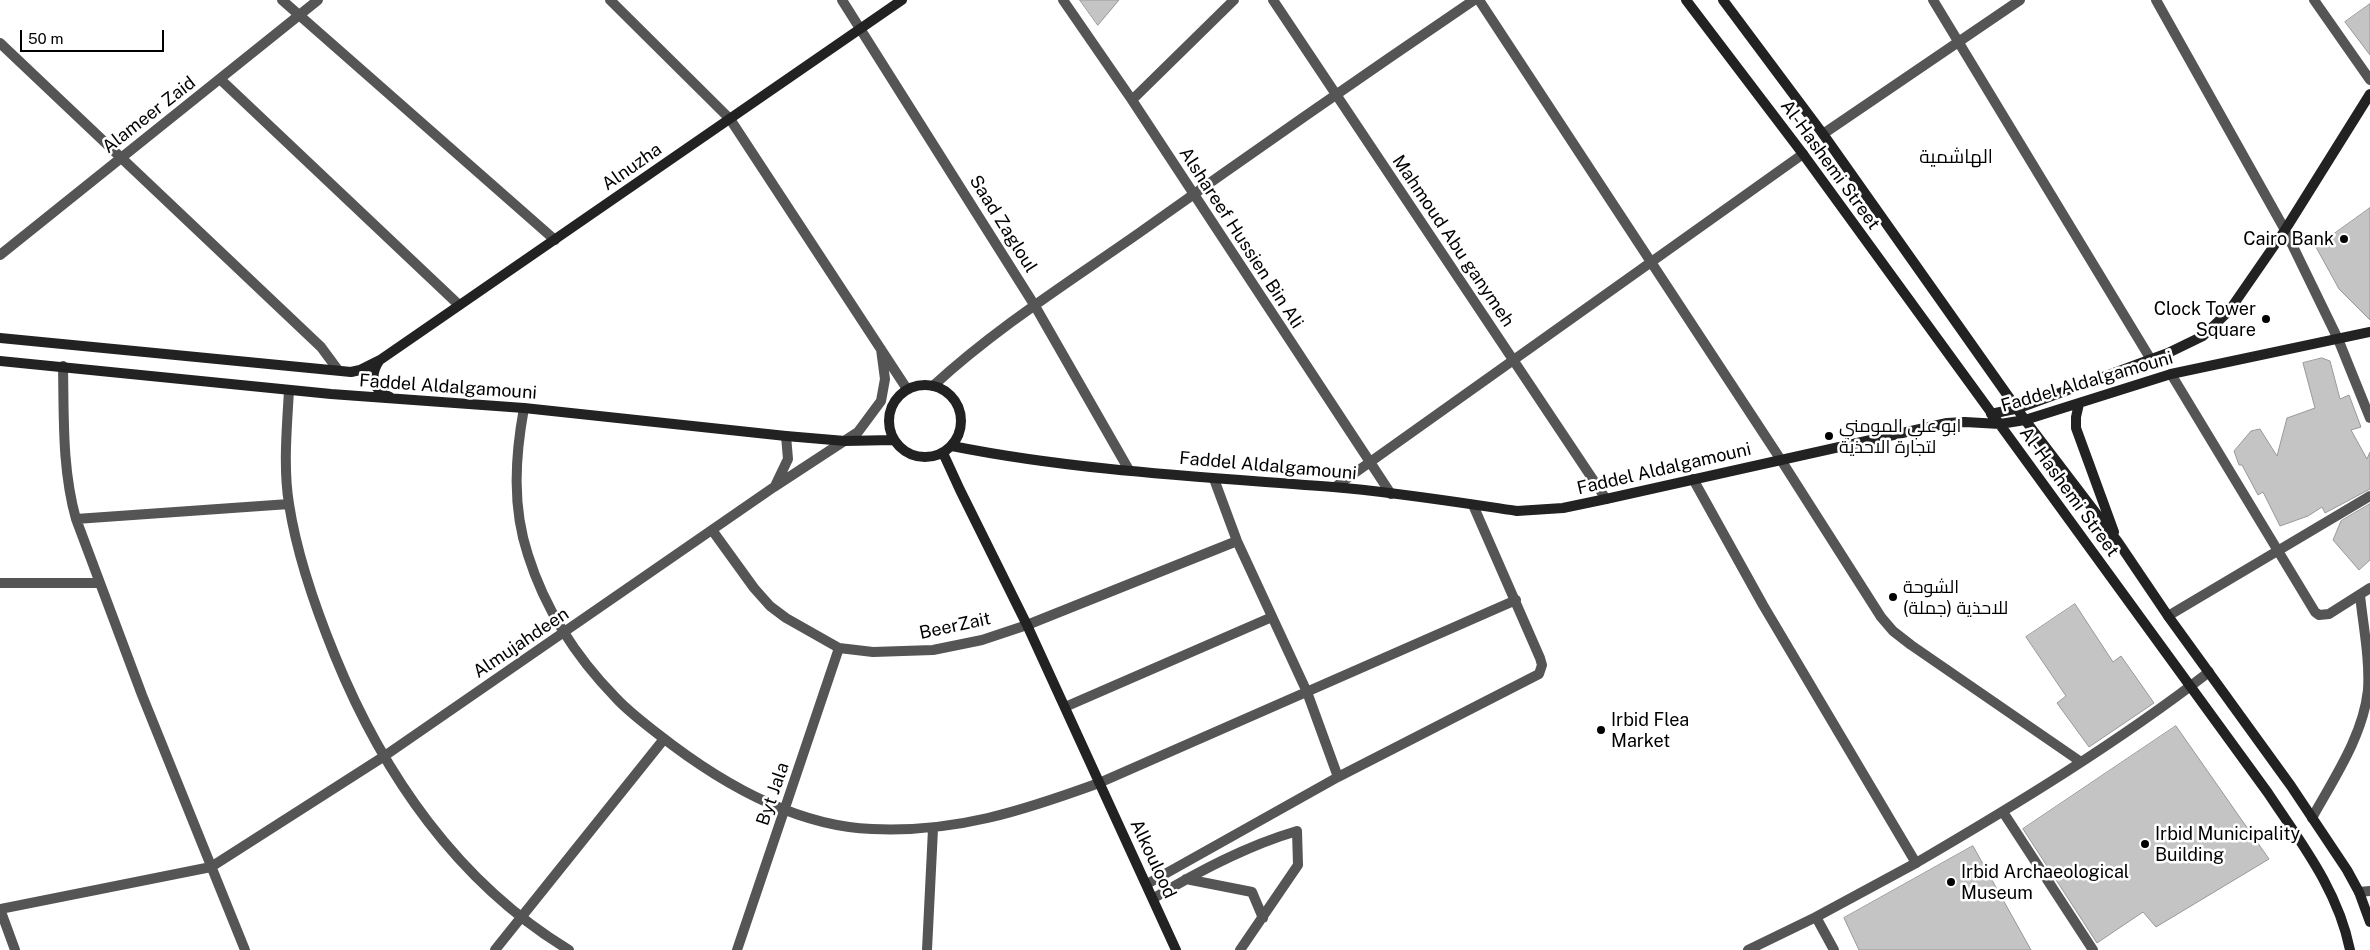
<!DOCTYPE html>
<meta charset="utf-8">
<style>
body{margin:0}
#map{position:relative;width:2370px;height:950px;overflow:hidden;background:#fff;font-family:"Public Sans",sans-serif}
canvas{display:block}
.scale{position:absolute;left:20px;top:30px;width:144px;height:22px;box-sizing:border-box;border:2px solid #000;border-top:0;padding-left:6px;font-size:15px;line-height:18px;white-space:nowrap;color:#000;-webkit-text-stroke:4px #fff;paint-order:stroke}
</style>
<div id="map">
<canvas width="2370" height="950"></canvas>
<div class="scale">50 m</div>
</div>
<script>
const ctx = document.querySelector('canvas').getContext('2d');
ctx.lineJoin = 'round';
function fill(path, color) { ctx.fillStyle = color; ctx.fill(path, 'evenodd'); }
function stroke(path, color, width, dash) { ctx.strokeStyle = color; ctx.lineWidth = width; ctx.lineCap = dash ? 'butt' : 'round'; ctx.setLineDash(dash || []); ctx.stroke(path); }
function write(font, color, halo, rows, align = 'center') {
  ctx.font = font + ' "Public Sans",Cairo,sans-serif'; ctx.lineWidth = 5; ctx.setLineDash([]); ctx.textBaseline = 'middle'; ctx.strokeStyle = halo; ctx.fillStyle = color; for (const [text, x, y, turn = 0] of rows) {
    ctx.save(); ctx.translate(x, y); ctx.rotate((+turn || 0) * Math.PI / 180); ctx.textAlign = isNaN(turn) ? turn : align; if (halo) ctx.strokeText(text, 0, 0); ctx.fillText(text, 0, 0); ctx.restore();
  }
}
const building = new Path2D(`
 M1080,0H1119L1098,25Z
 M2370,4V55L2345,22Z
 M2370,208V320L2339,289L2316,247Z
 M2322,358L2330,361L2340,399L2349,395L2361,427L2351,430L2367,459L2370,452V489L2325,513L2322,507L2308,516L2280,526L2263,492L2258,495L2242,465H2239L2234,451L2251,431L2260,429L2277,456L2287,418L2315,408L2303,363Z
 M2370,504V560L2359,570L2333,540L2341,521Z
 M2075,604L2113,662L2121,656L2154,703L2089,747L2057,703L2066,696L2026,637Z
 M2176,726L2269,859L2156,927L2143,912L2097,943L2023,829Z
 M1973,846L2031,950H1859L1844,918Z`);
fill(building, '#c4c4c4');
stroke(building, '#999', 1);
stroke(new Path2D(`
 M1186,879L1252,892L1263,918
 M1154,898C1199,871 1246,846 1297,831L1298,865L1240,950
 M1816,917L1834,950
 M1748,950L1816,917L1916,863`), '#555', 10);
stroke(new Path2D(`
 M282,0L555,240
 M610,0L730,119L907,389
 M842,0L1035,306L1129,470
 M1063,0L1132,100L1391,494
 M1273,0L1606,499
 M1479,0L1781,460L1881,617L1893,631L1911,645L2081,762
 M1933,0L2150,358
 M2156,0L2285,230L2338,339L2370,418
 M2314,0L2370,80
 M0,43L321,347L338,370
 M220,79L459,305
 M1132,100L1234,0
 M1823,134L2020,0
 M0,255L318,0
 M63,366C64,418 62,469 76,519L142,695L245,950
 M2171,374L2315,612L2319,615L2329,614L2370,588
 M933,386C996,328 1069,282 1139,233C1250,154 1362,76 1474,0
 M289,390C287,427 283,467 289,504C297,556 315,607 335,656C383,774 458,883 569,950
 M524,408C515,457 512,507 528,555C545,609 577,658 616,698C629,712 644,723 658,734C719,782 793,826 872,829C955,833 1022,811 1099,783L1516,600
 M1214,479L1237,541L1307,692L1338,777
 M1693,479L1763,605L1916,863C2017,804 2117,743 2209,672
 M776,484L788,459L786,436
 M1335,487L1803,154
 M76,519L289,504
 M712,530L754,588L770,606L786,618L839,648L873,652L933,650L982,640L1027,625L1237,541
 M0,583H99
 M2168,616L2370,496
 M1065,707L1272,617
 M2003,812L2093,950
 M2312,818C2334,778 2363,736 2368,690C2370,659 2363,625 2360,595
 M1147,884L1338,777L1539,674L1542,665L1540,658L1473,505
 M2359,892L2370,891
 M15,950L0,909L211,867L383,757L774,487L858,432L881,401L885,379L881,349
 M495,950L664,739
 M737,950L839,648
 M927,950L933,829`), '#555', 10);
stroke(new Path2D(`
 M1686,0L1803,154L2268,793C2301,843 2338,890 2350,950
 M1723,0L1823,134L2025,420L2118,542L2168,616L2291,786L2347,870L2359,892L2370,922
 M0,338L351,372L360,370L380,360L902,0
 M0,361L331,394L524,408L786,436L845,441L893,440
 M379,361C369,376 373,391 390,397
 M889 421a36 36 0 1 1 72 0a36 36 0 1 1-72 0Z
 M2079,404L2076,417V428L2114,532
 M1991,414L2019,408L2168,353L2203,336L2229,311L2285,230L2370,94
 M952,446C1077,471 1206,477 1333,487C1394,492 1456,502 1517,511L1563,508L1606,499L1947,423L1965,422L2000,424L2025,420L2171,374L2370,332
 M943,453L960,490L1027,625L1176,950`), '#222', 10);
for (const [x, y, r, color] of [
 [2344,239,5,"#000"],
 [2266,319,5,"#000"],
 [1829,436,5,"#000"],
 [1893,597,5,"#000"],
 [1601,730,5,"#000"],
 [2145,844,5,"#000"],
 [1951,882,5,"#000"]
]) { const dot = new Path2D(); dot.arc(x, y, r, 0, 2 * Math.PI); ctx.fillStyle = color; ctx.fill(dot); stroke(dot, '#fff', 2); }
write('18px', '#000', '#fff', [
 ["Alameer Zaid",149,115,-38],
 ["Al-Hashemi Street",1830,165,54],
 ["Alnuzha",632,167,-35],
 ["Saad Zagloul",1003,224,58],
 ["Alshareef Hussien Bin Ali",1241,238,57],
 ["Mahmoud Abu ganymeh",1453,241,56],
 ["Faddel Aldalgamouni",2087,382,-16],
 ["Faddel Aldalgamouni",448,387,4],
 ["Faddel Aldalgamouni",1268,466,5],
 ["Faddel Aldalgamouni",1664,469,-13],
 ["Al-Hashemi Street",2069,492,54],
 ["BeerZait",955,626,-12],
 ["Almujahdeen",521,643,-34],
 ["Byt Jala",773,794,-71],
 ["Alkoulood",1153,859,65]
]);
write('18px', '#000', '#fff', [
 ["Cairo Bank",2334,239,"right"],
 ["Clock Tower",2256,309,"right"],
 ["Square",2256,330,"right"],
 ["ابو علي المومني",1839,426],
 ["لتجارة الاحذية",1839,447],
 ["الشوحة",1903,587],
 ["للاحذية (جملة)",1903,608],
 ["Irbid Flea",1611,720],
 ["Market",1611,741],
 ["Irbid Municipality",2155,834],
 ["Building",2155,855],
 ["Irbid Archaeological",1961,872],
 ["Museum",1961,893]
], 'left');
write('19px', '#000', '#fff', [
 ["الهاشمية",1956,157]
]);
</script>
